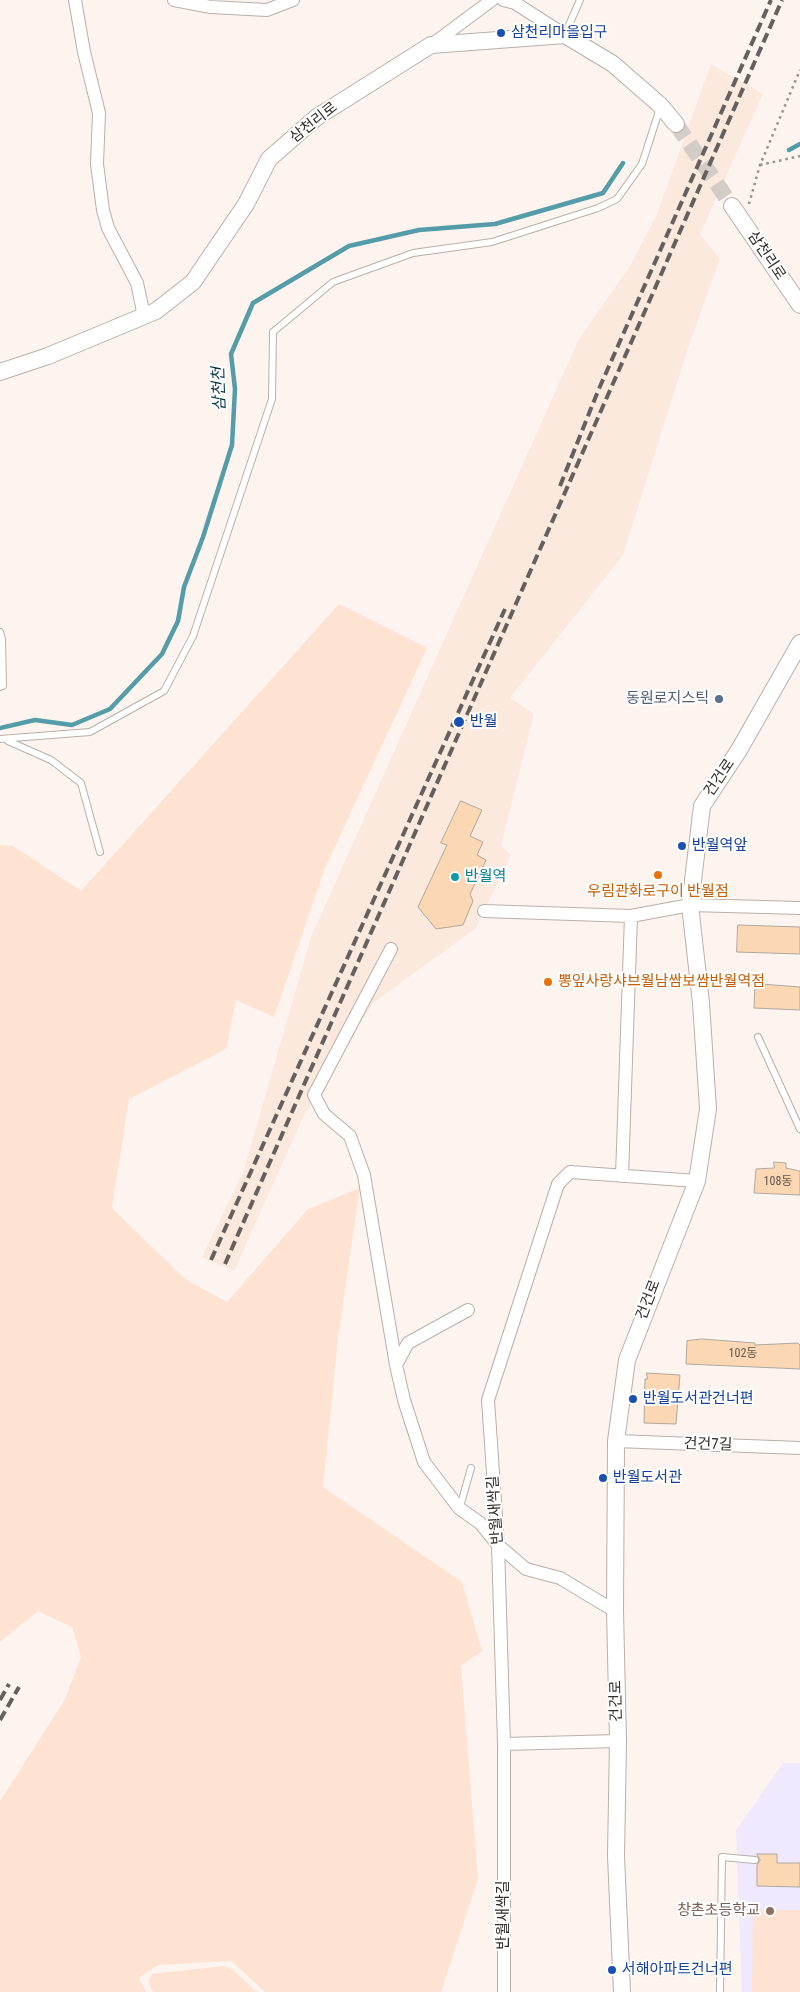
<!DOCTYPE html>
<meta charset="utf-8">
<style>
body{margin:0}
canvas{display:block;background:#fdf4ef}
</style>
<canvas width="800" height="1992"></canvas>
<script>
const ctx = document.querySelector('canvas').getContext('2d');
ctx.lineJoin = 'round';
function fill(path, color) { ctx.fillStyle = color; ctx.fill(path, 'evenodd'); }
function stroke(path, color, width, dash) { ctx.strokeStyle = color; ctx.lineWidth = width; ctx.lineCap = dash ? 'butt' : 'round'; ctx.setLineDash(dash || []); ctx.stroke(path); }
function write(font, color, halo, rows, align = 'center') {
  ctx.font = font + ' "Roboto Condensed","Noto Sans KR",sans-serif'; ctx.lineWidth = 4; ctx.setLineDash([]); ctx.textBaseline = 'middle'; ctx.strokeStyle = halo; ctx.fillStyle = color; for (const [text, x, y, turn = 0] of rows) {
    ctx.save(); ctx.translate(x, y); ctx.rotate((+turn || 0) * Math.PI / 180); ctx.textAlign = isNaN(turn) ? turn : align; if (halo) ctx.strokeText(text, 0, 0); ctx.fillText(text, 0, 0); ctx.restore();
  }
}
fill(new Path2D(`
 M711,64L763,94L700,234L720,259L688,348L623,555L510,698L534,714L501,846L511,855L476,928L373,1003L305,1113L234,1271L202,1257L244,1170L311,937L578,341L630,266L657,214Z`), '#fbe9dd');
fill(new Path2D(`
 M783,1763H800V1992H742L736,1830Z`), '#f0e8fd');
fill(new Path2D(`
 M339,604L427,648L325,868L274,1017L236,1000L226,1049L129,1099L112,1208L185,1279L227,1302L308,1209L360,1188L338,1339L323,1487L462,1582L482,1651L461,1666L478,1879L441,1992H265L231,1961L158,1965L139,1978L146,1992H0V1801L64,1701L81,1657L72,1627L38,1611L0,1642V845L13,846L81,891Z
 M753,1910H800V1992H752Z
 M223,1966L232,1969L257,1992H153L148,1982L152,1974Z`), '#fee3d2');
stroke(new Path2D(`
 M789,150L800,144
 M0,728L35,720L72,725L110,709L162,654L178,621L184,587L203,537L232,445L235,389L231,354L253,303L349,246L419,230L495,224L603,193L623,163`), '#539ca8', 4.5);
const building = new Path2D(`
 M461,801L482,810L470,836L483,842L477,855L486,860L470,894L473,901L463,925L436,929L418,907L447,845L441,843Z
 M738,925L800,927V954L737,952Z
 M761,984L800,987V1010L754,1008L755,985Z
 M774,1162L786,1163V1168L800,1171V1195L754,1193L756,1169L774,1168Z
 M702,1339L755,1343V1345L798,1343L800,1345V1369L686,1364L687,1341Z
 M647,1373L680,1375L676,1424L644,1423L645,1379H647Z
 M757,1854H777V1863H800V1887L757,1886V1865L760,1860Z`);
fill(building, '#fbd7b4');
stroke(building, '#b0a89f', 1);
stroke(new Path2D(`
 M676,124L732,206`), '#d4ccc7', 16, [16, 8]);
const service = new Path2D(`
 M565,34L580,0
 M0,632L2,639L3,686L0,687
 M0,739L90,732L164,691L193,636L272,399L273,332L333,282L413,253L492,242L598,208L617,199L642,164L660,108
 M8,741L51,760L81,783L100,852
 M758,1037L800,1129
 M460,1507L471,1468
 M720,1992L722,1857L755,1860`);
const minor = new Path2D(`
 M75,0L84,52L99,113L97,164L103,210L108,228L137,283L144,316
 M174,0L211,7L267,10L293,0
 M503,0L515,3L565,35
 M430,46L492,0
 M484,911L631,916L690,905L800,908
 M391,949L314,1095L324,1114L350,1136L364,1175L396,1365L404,1400L424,1462L459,1508L480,1523L498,1545L526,1569L560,1578L615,1611
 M622,1176L631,916
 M396,1365L408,1343L468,1310
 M616,1441L800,1448
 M504,1744L618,1741
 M504,1992V1744L498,1545L488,1400L558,1184L570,1172L697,1181`);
const tertiary = new Path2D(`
 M732,206L800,305
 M0,372L48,356L156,311L193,282L246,204L269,159L317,117L431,45L565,35L613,64L660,105L676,124
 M622,1992L616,1856L618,1741L615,1611L616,1441L627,1360L697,1181L708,1109L701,1003L690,905L702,806L739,750L800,643`);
stroke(service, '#baafa9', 8);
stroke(minor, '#baafa9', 14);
stroke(tertiary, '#baafa9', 18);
stroke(new Path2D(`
 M760,165L800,156
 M749,204L760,165L800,70`), '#98918d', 2.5, [2.5, 4]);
stroke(service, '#fff', 6);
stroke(minor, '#fff', 12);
stroke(tertiary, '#fff', 16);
stroke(new Path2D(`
 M560,486L598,391L771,0
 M211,1260L505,609
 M225,1264L782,0
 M0,1700L9,1684
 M0,1720L19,1687`), '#65605d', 4, [10, 5]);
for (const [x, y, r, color] of [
 [501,33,5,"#1a4fb4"],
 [719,699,5,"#5c6f8a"],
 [459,722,6,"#1a4fb4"],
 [682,846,5,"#1a4fb4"],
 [658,875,5,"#e8710a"],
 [455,877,5,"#0f9aa8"],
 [548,982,5,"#e8710a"],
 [633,1399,5,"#1a4fb4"],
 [603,1478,5,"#1a4fb4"],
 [770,1911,5,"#8d6e63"],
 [612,1970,5,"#1a4fb4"]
]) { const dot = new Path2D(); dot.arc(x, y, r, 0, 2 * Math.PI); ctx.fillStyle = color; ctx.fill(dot); stroke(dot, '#fff', 2); }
write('12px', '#63574c', null, [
 ["108동",778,1182],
 ["102동",743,1354]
]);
write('15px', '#164399', '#fff', [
 ["삼천리마을입구",511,33],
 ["반월",470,722],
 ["반월역앞",692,846],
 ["반월도서관건너편",643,1399],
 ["반월도서관",613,1478],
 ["서해아파트건너편",622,1970]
], 'left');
write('15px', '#302c29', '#fff', [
 ["삼천리로",314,123,-38],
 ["삼천리로",766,256,56],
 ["건건로",720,778,-56],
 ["건건로",649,1300,-69],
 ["건건7길",708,1445,2],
 ["반월새싹길",496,1510,-94],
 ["건건로",617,1701,-91],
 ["반월새싹길",504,1915,-90]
]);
write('15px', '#4e5e75', '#fff', [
 ["동원로지스틱",709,699]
], 'right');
write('15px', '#0d838f', '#fff', [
 ["반월역",465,877]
], 'left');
write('15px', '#c56008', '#fff', [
 ["우림관화로구이 반월점",658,892],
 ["뽕잎사랑샤브월남쌈보쌈반월역점",558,982,"left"]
]);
write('15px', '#785e54', '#fff', [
 ["창촌초등학교",760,1911]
], 'right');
write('italic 16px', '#053941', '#fff', [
 ["삼천천",220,389,-92]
]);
</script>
